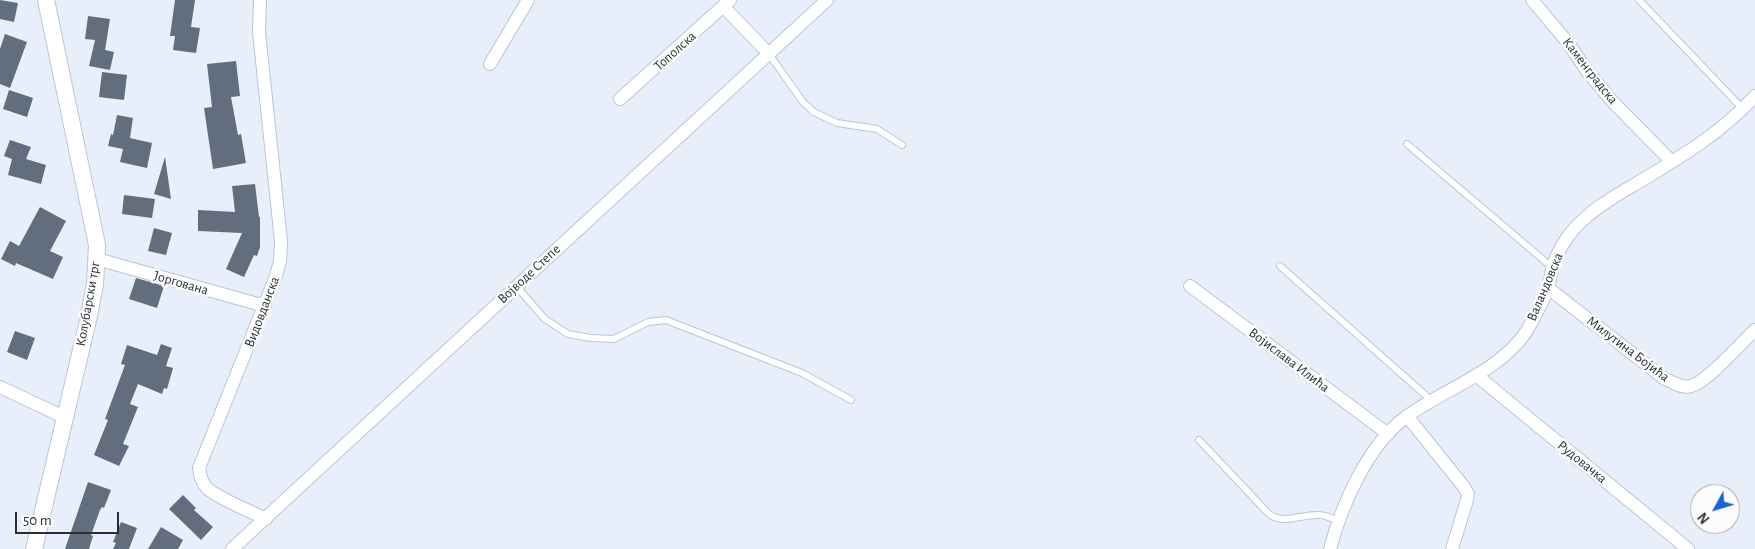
<!DOCTYPE html>
<meta charset="utf-8">
<style>
body{margin:0}
#map{position:relative;width:1755px;height:549px;overflow:hidden;background:#e8effb;font-family:"Alegreya Sans",sans-serif}
canvas{display:block}
.north{position:absolute;left:1690px;top:484px;width:50px;height:50px;box-sizing:border-box;background:#fcfcfc;border:1px solid #a8aaad;border-radius:50%;rotate:231deg;font-size:14px;font-weight:700;line-height:20px;text-align:center;color:#2a2f36}
.north::after{content:'';display:block;margin:auto;width:18px;height:22px;background:#1e62ce;clip-path:polygon(50% 0,100% 100%,50% 72%,0 100%)}
.scale{position:absolute;left:15px;top:512px;width:104px;height:22px;box-sizing:border-box;border:2px solid #2a2f36;border-top:0;padding-left:6px;font-size:15px;line-height:18px;white-space:nowrap;color:#2a2f36;-webkit-text-stroke:4px #fcfcfc;paint-order:stroke}
</style>
<div id="map">
<canvas width="1755" height="549"></canvas>
<div class="north">N</div>
<div class="scale">50 m</div>
</div>
<script>
const ctx = document.querySelector('canvas').getContext('2d');
ctx.lineJoin = 'round';
function fill(path, color) { ctx.fillStyle = color; ctx.fill(path, 'evenodd'); }
function stroke(path, color, width, dash) { ctx.strokeStyle = color; ctx.lineWidth = width; ctx.lineCap = dash ? 'butt' : 'round'; ctx.setLineDash(dash || []); ctx.stroke(path); }
function write(font, color, halo, rows, align = 'center') {
  ctx.font = font + ' "Alegreya Sans",sans-serif'; ctx.lineWidth = 5; ctx.setLineDash([]); ctx.textBaseline = 'middle'; ctx.strokeStyle = halo; ctx.fillStyle = color; for (const [text, x, y, turn = 0] of rows) {
    ctx.save(); ctx.translate(x, y); ctx.rotate((+turn || 0) * Math.PI / 180); ctx.textAlign = isNaN(turn) ? turn : align; if (halo) ctx.strokeText(text, 0, 0); ctx.fillText(text, 0, 0); ctx.restore();
  }
}
fill(new Path2D(`
 M0,0L18,3L14,22L0,19Z
 M175,0H195L191,27L200,28L196,53L173,50L175,36H170Z
 M88,16L110,19L105,50L114,52L110,70L89,66L95,40L85,39Z
 M5,34L27,42L10,88L0,84V49Z
 M236,61L240,96L231,97L238,135L241,134L246,163L213,169L204,108L212,107L207,64Z
 M102,72L127,75L124,100L99,97Z
 M9,90L33,98L27,117L3,109Z
 M117,115L133,118L130,138L152,143L147,168L120,162L123,149L108,146L111,134L113,135Z
 M10,140L31,147L26,159L46,165L41,184L8,175L12,159L4,156Z
 M165,157L171,199L154,194Z
 M255,184L259,217H260V247L257,256L254,255L244,277L226,269L242,233L198,231V210L235,212L232,186Z
 M124,195L155,199L152,218L122,214Z
 M40,207L66,221L50,251L63,257L53,279L16,263L15,266L1,259L10,241L19,246Z
 M154,228L172,233L166,255L148,251Z
 M136,278L164,286L157,308L129,299Z
 M15,331L35,338L27,360L7,352Z
 M161,344L172,348L166,366L173,368L167,389L164,388L162,394L138,384L130,404L138,407L123,444L129,446L119,466L94,455L108,420L105,419L125,365L121,364L127,345L157,355Z
 M88,482L111,490L104,508L102,507L100,510L91,535L93,536L89,549H65Z
 M183,495L196,508L194,510L213,527L201,540L169,509Z
 M121,522L137,528L129,549H113L116,543L113,542Z
 M161,527L183,540L178,549H148Z`), '#626d7e');
const service = new Path2D(`
 M1639,0L1743,109
 M769,54L803,102L814,112L837,123L877,129L902,145
 M1407,144L1553,268
 M1280,266L1432,401
 M516,286L545,319L568,334L591,338L614,339L648,322L666,320L802,373L851,400
 M1199,440L1269,514C1284,525 1301,514 1319,515C1325,515 1332,518 1338,521`);
const minor = new Path2D(`
 M260,0L259,32L281,241L280,261L276,276L199,468C200,475 201,481 206,487C215,497 252,512 266,519
 M1532,0L1569,44L1587,71L1611,100L1672,162
 M724,7L769,54
 M490,64L528,0
 M620,99L730,0
 M97,259L265,306
 M1190,286L1388,434
 M1548,288L1665,379C1673,382 1682,389 1691,386C1707,382 1741,343 1755,330
 M1476,375L1688,549
 M0,387L64,417
 M1407,416L1464,487L1468,494L1467,500L1452,549
 M232,549L827,0
 M1330,549C1342,504 1368,445 1406,417C1444,389 1499,372 1526,332C1533,320 1543,301 1548,288C1550,281 1551,273 1553,266C1558,249 1571,230 1584,219C1601,203 1624,191 1644,179C1684,155 1723,131 1755,96`);
const tertiary = new Path2D(`
 M34,549L89,316L95,284L97,245L46,0`);
stroke(service, '#b9c5d8', 8);
stroke(minor, '#b9c5d8', 14);
stroke(tertiary, '#b9c5d8', 18);
stroke(service, '#fff', 6);
stroke(minor, '#fff', 12);
stroke(tertiary, '#fff', 16);
write('14px', '#2a2f36', '#fcfcfc', [
 ["Тополска",675,51,-42],
 ["Каменградска",1590,71,52],
 ["Војводе Степе",529,274,-43],
 ["Јоргована",181,283,16],
 ["Валандовска",1545,287,-67],
 ["Колубарски трг",88,304,-80],
 ["Видовданска",262,312,-69],
 ["Милутина Бојића",1628,349,37],
 ["Војислава Илића",1289,360,37],
 ["Рудовачка",1582,462,39]
]);
</script>
